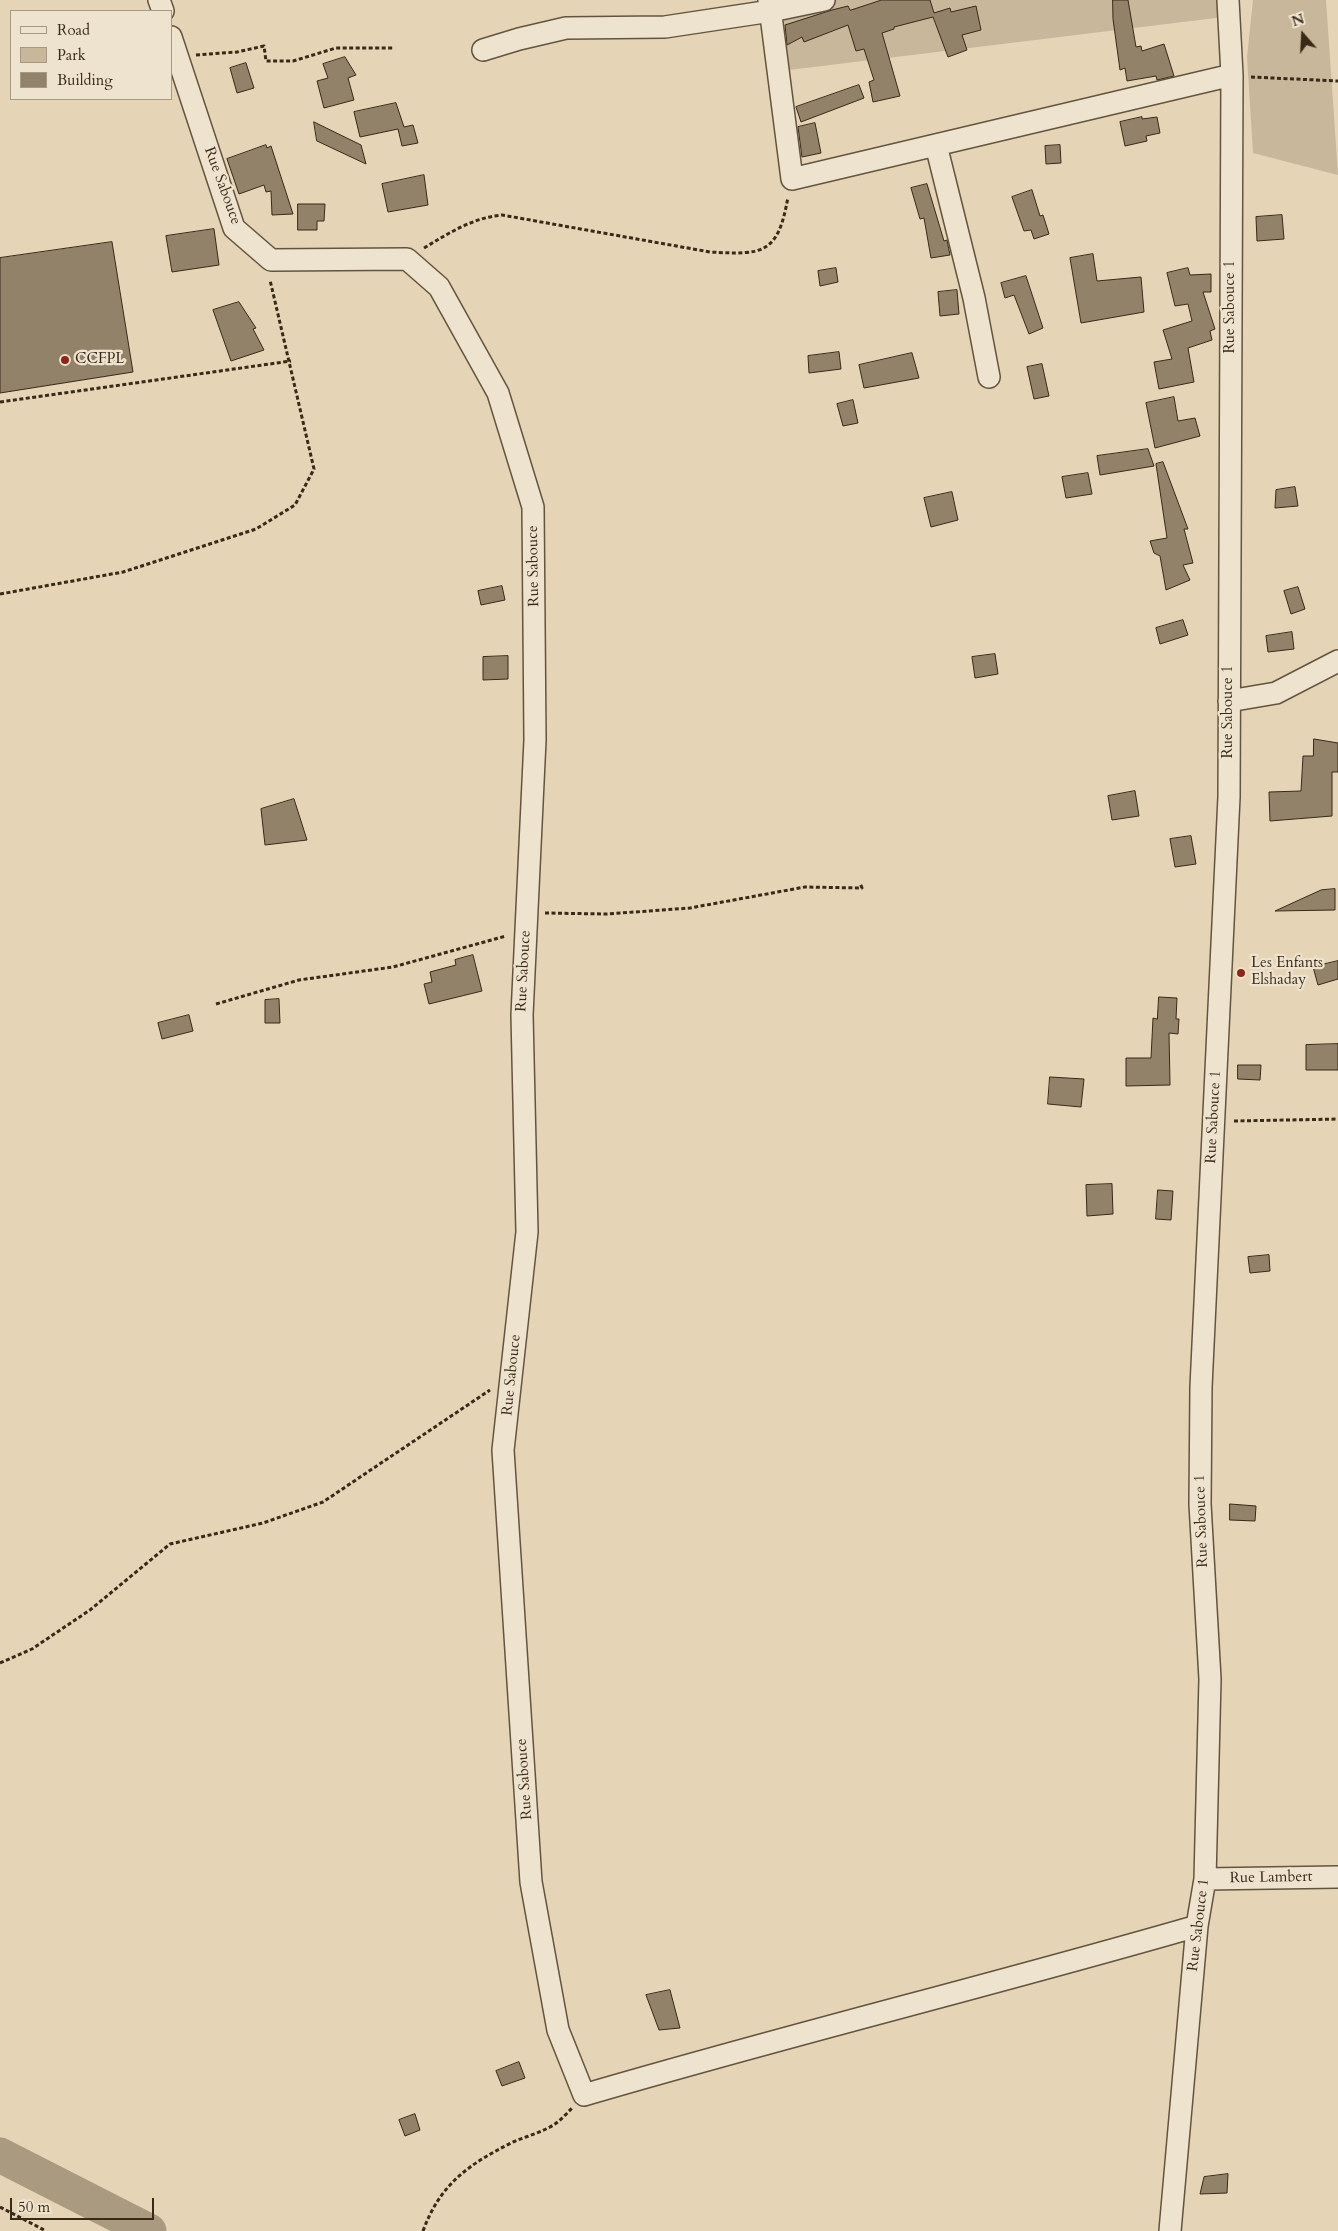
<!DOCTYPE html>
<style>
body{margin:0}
#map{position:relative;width:1338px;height:2231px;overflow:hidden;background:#e5d4b5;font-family:Cardo,serif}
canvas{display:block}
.legend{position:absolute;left:10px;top:10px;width:162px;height:90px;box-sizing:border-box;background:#eee3cf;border:1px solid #a59986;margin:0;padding:6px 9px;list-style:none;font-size:15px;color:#382918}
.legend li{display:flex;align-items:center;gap:10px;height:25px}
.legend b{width:25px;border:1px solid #a59986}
.north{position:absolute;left:1278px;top:10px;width:50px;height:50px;-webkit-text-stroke:4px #eee3cf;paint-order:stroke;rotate:341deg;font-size:14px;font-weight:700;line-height:20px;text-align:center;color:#382918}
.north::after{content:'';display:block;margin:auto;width:18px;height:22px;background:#382918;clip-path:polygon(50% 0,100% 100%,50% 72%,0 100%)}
.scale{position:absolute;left:10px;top:2198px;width:144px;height:22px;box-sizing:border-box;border:2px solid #382918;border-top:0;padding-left:6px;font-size:15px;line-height:18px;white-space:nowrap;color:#382918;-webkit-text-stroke:4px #eee3cf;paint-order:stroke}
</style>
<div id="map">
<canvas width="1338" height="2231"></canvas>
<ul class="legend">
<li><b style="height:6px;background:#eee3cf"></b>Road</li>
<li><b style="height:14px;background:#c8b79a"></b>Park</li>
<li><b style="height:14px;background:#92826a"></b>Building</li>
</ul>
<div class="north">N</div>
<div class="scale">50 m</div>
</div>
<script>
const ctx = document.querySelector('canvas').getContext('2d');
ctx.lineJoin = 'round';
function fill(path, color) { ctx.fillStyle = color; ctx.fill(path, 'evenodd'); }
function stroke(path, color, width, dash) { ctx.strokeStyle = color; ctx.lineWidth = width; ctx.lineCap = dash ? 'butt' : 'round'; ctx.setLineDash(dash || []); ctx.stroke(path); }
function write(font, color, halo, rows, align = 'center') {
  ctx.font = font + ' Cardo,serif'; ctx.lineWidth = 4.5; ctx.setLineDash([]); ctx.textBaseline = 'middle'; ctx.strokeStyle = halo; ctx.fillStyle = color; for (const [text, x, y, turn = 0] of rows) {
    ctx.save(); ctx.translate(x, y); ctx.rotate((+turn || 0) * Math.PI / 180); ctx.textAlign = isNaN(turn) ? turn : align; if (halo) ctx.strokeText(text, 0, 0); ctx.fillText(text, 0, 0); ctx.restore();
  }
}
fill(new Path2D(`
 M782,0H1231L1232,16L789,70Z
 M1253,0H1326L1338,175L1253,153L1247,57Z`), '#c8b79a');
stroke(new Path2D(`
 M0,2155L149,2231`), '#aa9a80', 35);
const building = new Path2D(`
 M882,0H930L934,13L950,8L951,12L976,6L981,30L962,35L967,50L948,57L933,17L894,27V29L882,33L900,96L873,102L869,82L874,80L864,49L856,51L848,25L804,42L802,37L787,45L785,25L832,10L848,6L850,10Z
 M1113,0H1128L1136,47L1141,46L1142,51L1164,44L1174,76L1157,80L1156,76L1127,81L1125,68L1120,70L1113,19Z
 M345,57L356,75L348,78L354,100L324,108L317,81L328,78L323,64Z
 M246,63L254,88L237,93L230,68Z
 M859,85L864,98L801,122L796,107Z
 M396,103L404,127L413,125L418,143L402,146L398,129L360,137L354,112Z
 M1142,117V119L1157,117L1160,133L1146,136L1147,141L1125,146L1120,122Z
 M314,122L361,145L366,164L317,141Z
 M815,123L821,153L802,157L798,127Z
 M266,145L267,148L271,146L293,214L272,215L271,191L266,192L264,185L239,194L227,159Z
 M1060,145L1061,163L1046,164L1045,146Z
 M424,175L428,205L388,212L382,184Z
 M927,184L944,241L947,240L950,255L931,258L924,218L920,219L911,188Z
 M1032,190L1040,216L1043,215L1049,234L1034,239L1031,230L1024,231L1012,197Z
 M298,204H325L324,221H317V230H298Z
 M1282,215L1284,239L1257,241L1256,217Z
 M214,229L219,265L172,272L166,236Z
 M112,242L133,372L0,393V258Z
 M1093,254L1097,281L1141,277L1144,312L1081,323L1070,258Z
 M836,268L838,282L820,286L818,271Z
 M1188,268L1190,275L1211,274V292H1203L1215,329L1210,331L1212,340L1188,348L1194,382L1159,389L1154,362L1172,359L1163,330L1192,321L1188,304L1175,306L1167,273Z
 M1026,276L1043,328L1029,334L1014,295L1005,298L1001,283Z
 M957,290L959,314L940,316L938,292Z
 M239,302L256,328L253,329L264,350L231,361L213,310Z
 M839,352L841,369L809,373L808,356Z
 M912,353L919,378L864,388L859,365Z
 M1042,364L1049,396L1034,399L1027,367Z
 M1174,397L1178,421L1195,418L1200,436L1155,448L1146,403Z
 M853,400L858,423L843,426L837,404Z
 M1148,449L1154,466L1100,475L1097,456Z
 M1163,462L1188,529H1184L1193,563L1183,565L1190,580L1166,590L1160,556L1154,553L1150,541L1167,538L1156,464Z
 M1088,473L1092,494L1066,498L1062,477Z
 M1295,487L1298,506L1275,508L1276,490Z
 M952,492L958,520L931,527L924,498Z
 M502,586L505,600L481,605L478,591Z
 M1298,587L1305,609L1291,614L1284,591Z
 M1183,620L1188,635L1160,644L1156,628Z
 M1292,632L1294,649L1268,652L1266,636Z
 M995,654L998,674L975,678L972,657Z
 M508,656V679L483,680V657Z
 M1314,739L1338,743V772H1332V816L1270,821L1269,792L1301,791L1303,756H1313Z
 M1135,791L1139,816L1112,820L1108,796Z
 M294,799L307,840L265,845L261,809Z
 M1191,836L1196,864L1175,867L1170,839Z
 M1335,889V910L1275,911L1321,890Z
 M473,955L482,991L429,1004L424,984L432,982L430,972L456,965L455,960Z
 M1338,961V979L1318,985L1313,967Z
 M1159,997L1177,998L1176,1019H1179L1178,1034L1169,1033L1170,1085L1126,1086V1058H1151L1153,1018L1157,1019Z
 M279,999L280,1023H265V1000Z
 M189,1015L193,1031L162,1039L158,1023Z
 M1338,1044V1070H1306V1045Z
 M1238,1065H1261L1260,1080L1238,1079Z
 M1050,1077L1084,1079L1081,1107L1048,1104Z
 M1112,1184L1113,1214L1087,1216L1086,1185Z
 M1158,1190L1173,1191L1171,1220L1156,1219Z
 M1269,1255L1270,1271L1250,1273L1248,1257Z
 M1230,1504L1256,1506L1255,1521L1230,1520Z
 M670,1990L680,2028L659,2030L646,1995Z
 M519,2062L525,2078L502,2086L496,2071Z
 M415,2114L420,2130L405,2136L399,2120Z
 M1228,2174L1227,2193L1200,2194L1204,2177Z`);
fill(building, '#92826a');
stroke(building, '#382918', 1);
const minor = new Path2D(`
 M159,0L163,11
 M769,0L792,179L1232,75
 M171,37L234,228L271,260L407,259L439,287L498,393L533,507L535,740L522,1015L527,1232L503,1450L531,1882L558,2030L584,2095C788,2035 993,1985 1197,1926
 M483,50L519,39L566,28L665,27L771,11L824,0
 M936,145L974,298L989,377
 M1229,701L1276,693L1338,661
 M1205,1879L1338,1877
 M1170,2231L1197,1926L1205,1879L1210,1679L1200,1504L1201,1387L1229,797L1232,75L1228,0`);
stroke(minor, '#63543f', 24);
stroke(new Path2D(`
 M196,55L237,52L264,46L266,61H293L336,48H394
 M1251,77L1338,81
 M424,248C449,233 472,218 502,215L710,252C764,255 778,254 788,197
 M0,402L291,361
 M0,594L123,572L256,529L295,505L314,469L270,280
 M545,913L607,914L690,908L805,887L862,888L860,883
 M216,1004L299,980L393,967L506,936
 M1234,1121L1338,1119
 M0,1663L32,1649L90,1610L170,1544L263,1523L323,1502L490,1390
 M0,2207L46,2231
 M423,2231C440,2184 469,2164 513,2142C527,2136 543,2132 555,2124C561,2120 567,2113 572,2108`), '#382918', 3, [4, 2.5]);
stroke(minor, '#eee3cf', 21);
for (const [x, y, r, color] of [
 [65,360,5,"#8f2418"],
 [1241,973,5,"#8f2418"]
]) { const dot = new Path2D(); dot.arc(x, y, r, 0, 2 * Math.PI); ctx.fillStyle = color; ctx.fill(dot); stroke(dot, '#eee3cf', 2); }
write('15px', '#382918', '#eee3cf', [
 ["Rue Sabouce",222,186,70],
 ["Rue Sabouce 1",1231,307,-90],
 ["Rue Sabouce",534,566,-91],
 ["Rue Sabouce 1",1229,712,-90],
 ["Rue Sabouce",524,971,-87],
 ["Rue Sabouce 1",1214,1117,-87],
 ["Rue Sabouce",512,1375,-84],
 ["Rue Sabouce 1",1202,1521,-92],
 ["Rue Sabouce",525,1779,-94],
 ["Rue Lambert",1271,1878,-1],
 ["Rue Sabouce 1",1199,1925,-83]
]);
write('15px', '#382918', '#eee3cf', [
 ["CCFPL",75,360],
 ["Les Enfants",1251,964],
 ["Elshaday",1251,981]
], 'left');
</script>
